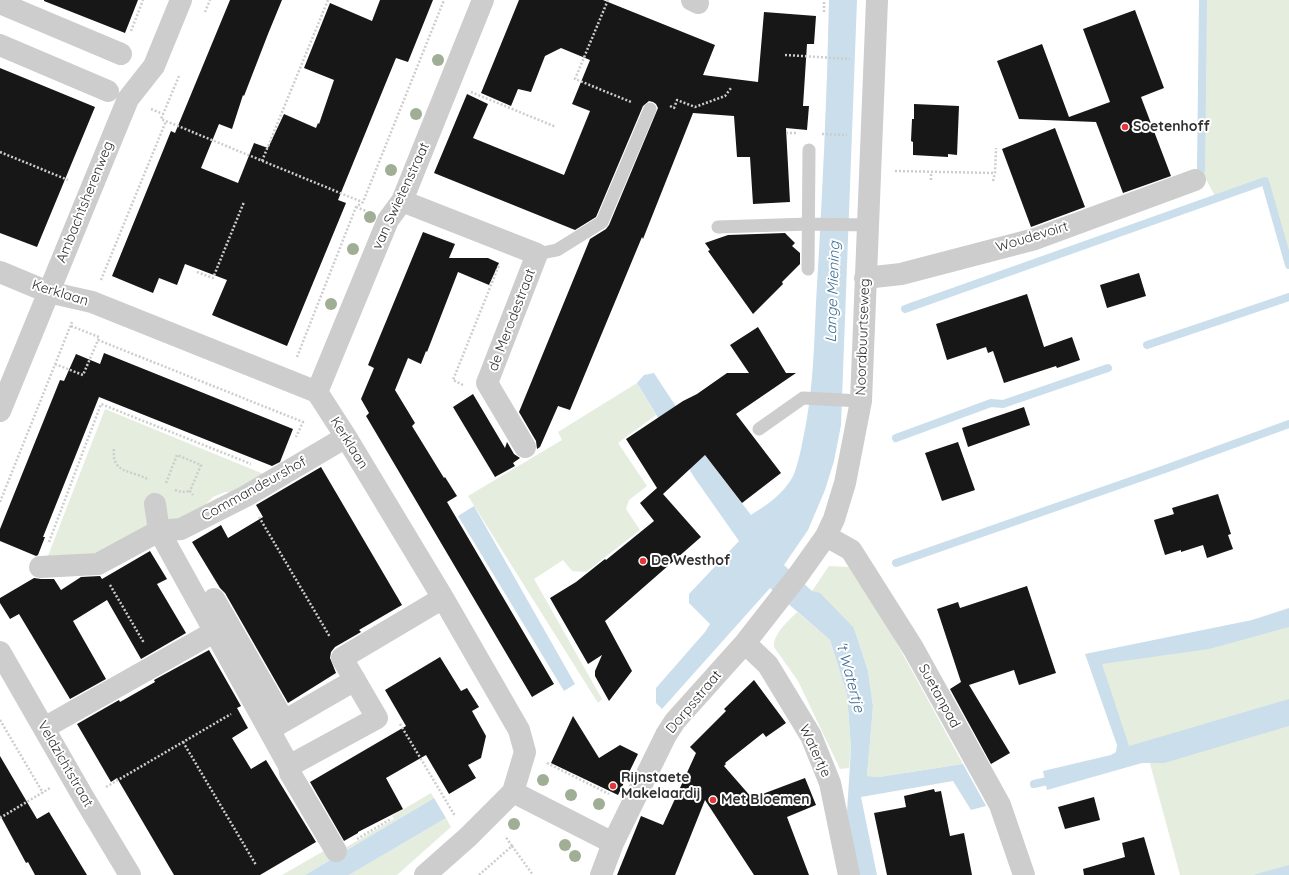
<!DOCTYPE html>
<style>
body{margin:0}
canvas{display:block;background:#fff}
</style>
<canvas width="1289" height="875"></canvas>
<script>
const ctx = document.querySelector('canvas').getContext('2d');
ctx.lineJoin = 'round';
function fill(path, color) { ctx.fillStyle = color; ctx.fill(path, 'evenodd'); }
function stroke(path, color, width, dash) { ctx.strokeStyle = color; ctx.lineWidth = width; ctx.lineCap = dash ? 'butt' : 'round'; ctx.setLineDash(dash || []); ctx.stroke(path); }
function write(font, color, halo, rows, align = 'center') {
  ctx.font = font + ' Quicksand,sans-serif'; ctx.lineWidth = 4; ctx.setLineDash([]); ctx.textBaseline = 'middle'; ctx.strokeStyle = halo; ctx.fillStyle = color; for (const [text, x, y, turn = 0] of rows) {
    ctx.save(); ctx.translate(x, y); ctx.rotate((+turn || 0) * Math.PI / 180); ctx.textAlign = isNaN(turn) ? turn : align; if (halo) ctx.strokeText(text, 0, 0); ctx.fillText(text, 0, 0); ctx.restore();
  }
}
fill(new Path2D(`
 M1203,0H1289V265L1265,181L1216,198L1201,170Z
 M637,383L656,415L618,443L647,486L629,500L626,509L640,530L586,572L572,571L563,560L534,579L602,699L598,703L468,496L562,440L558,432Z
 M105,409L266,475L234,492H225L213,497L204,506L197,517L83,560L46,561Z
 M829,566L851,567L894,638L963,764L879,777L867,776L873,706L868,671L854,628L812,591Z
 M797,612L830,640L847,694L851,748L849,768L840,769L798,681L774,647C773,633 789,621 797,612Z
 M1289,619V873L1283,875H1180L1148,756L1126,759L1095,659Z
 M431,793L434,798L305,875H282L329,848L333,855L394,819L392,816Z
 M446,818L451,827L397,875H349Z`), '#e5edde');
fill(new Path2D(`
 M829,0H857L841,425L834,461L825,490L808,530L784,565L812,591L820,593L854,628L868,671L873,706L867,776L879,777L963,764L986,806L971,810L953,781L861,797L877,875H859L847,812L851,748L847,694L830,640L770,588L662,709L656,703V688L705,632L710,624L689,603V594L739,541L694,477L637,383L644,375L654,373L675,405L697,445L751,515C767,505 786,492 794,474C798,463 801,450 803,439C813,394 814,348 816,303C822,202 827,101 829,0Z
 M474,506L575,684L564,691L458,516Z
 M1289,608V627L1209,649L1102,664L1129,746L1289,699V726L1164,763H1142L1047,790L1043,771L1111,755L1116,752L1117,745L1085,654L1252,620Z
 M434,798L446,818L349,875H305Z
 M1289,865V875H1253Z`), '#cbdeec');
stroke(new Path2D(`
 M1201,170L1203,0
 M905,309L1265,181L1289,265
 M1147,345L1289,297
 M896,438L991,403L1003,404L1108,368
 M896,563L1165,469L1289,424
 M1034,784L1056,779`), '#cbdeec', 8);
fill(new Path2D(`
 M44,0H138L125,33L44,1Z
 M230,0H282L268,34L244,96L243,95L232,129L219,124L201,168L238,183L254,143L268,148L284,114L316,128L318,123L319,124L334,80L304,68L330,3L372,21L380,0H433L408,62L396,58L338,200L346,203L287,346L212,315L227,280L185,264L177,285L159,278L153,293L112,276L171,131L175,133Z
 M519,0H603L715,45L703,75L758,82L764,12L816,16L814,44H807L803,106H809L807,130L786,128L790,202L753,204L750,157H737L734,116L693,113L643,239L642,237L570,410L558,406L540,447L537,449L536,441L519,412L590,239L606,229L609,225L658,108L656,104L653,102L649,101L643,106L596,217L575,230L434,173L467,94L488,104L473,138L564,175L590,111L572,104L590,60L561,48L545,56L531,92L518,89L511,106L481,93Z
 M1135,10L1164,88L1141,97L1171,176L1123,193L1096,122L1019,119L997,61L1042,44L1069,117L1110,102L1083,29Z
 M0,68L95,107L37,247L0,233Z
 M914,104L959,106L957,155L948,154V157L913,155V142L911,141L912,119H914Z
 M1055,128L1085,207L1031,227L1002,149Z
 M423,232L455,244L449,258H488L499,263L489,285L458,272L427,352L426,351L421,364L408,358L395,390L415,423L412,426L444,478L445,477L457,496L447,502L554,684L532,697L366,416L369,413L361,399L374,368L368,365Z
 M785,233L795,243L792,246L800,253V264L782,282L783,284L753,314L708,251L710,250L705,243L728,235Z
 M1139,273L1146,296L1107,308L1100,285Z
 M1027,294L1044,347L1072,337L1080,360L1057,368L1056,366L1004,383L993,351L988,353L986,347L947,360L936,324Z
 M758,327L786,373H796L736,414L781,473L742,503L705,455L663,494L701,537L605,621L632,671L609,701L595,676V671L602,655L588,664L550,598L576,582L605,559L606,560L654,521L640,503L657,488L626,439L683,401L697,394L727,373H749L730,345Z
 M104,353L293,429L280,462L272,466L99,397L43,537H45L38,555L36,556L0,541V529L60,380L64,381L76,354L100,364Z
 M473,394L505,448L507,442L514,454L520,458L513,463L515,466L495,477L453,407Z
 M1024,407L1030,425L968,447L962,428Z
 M958,442L975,490L942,501L925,453Z
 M321,467L402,605L359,630L361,632L335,647L331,652L330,658L336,673L288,703L225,593L220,588L192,542L221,525L228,538L263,517L256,505Z
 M1218,494L1231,534L1228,535L1233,549L1207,558L1203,545L1181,552V550L1165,555L1154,520L1174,514L1172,508Z
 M150,551L167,579L157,584L186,633L141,659L107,600L73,621L106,679L70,699L19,614L10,619L0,603V598L34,578L41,579H54L61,590L81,577L100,576L102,579Z
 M1027,586L1056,673L1019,685L1014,670L969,685L1010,753L991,764L950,689L961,682L937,609L958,602L960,608Z
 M209,650L241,706L237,708L248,728L232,738L251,769L266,760L316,842L260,875H174L117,778L111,782L77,724L119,700L120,702L155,682L154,680Z
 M440,657L461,691L467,688L479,707L472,711L486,736L481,758L468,765L476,778L449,794L426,755L386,778L403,809L358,832V833L344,841L310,782L406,726L385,690Z
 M754,680L786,723L766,737L763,733L725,763L726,764L724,766L752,798L805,778L816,805L787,817L809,875H754L705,800L675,875H617L641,816L663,825L696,753L690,747L726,711L724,709Z
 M573,716L599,758L620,745L638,754L618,795L551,763Z
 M0,756L37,819L49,812L87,875H35L28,862L26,863L0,815Z
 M934,789L935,792L941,791L950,836L964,833L972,875H887L874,813L906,807L904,796Z
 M1094,797L1100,820L1065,829L1058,807Z
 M1144,837L1155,875H1084L1083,869L1125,857L1122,843Z`), '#171717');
stroke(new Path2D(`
 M608,0L575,79L631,102
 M205,12L210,0
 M824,12V0
 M131,31L143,0
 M785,55L850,59
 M179,76L161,119L362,202
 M471,92L556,127
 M670,106L674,108L677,100L695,107L725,96L731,88
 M151,109L163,114
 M786,133H797
 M822,134L847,135
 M0,152L68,180
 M262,161L328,0
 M895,171L995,173
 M931,180V172
 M993,181L995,173L996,148
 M356,207L366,211
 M197,272L213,278L244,202
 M101,280L166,121
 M71,326L99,337L98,340
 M297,357L356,207L363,202L444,0
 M55,364L83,375L98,340L303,422L296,437
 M463,385L453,380L499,265
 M114,449C111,475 134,470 149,480
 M166,483L177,455L201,465L190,491L193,495
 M175,490L182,492L190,491
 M0,502L72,322
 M259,517L330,637
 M49,542L101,404L251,464
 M110,585L144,643
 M0,720L43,793
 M400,724L455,816
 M183,742L256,865
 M547,763L609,794
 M106,787L231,714
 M0,818L50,788
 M357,839L391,819
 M512,846L533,875
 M479,875L512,846L505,836`), '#cdcdcd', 2.5, [2, 2]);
stroke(new Path2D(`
 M718,227L809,224L867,225
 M537,254L557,250L602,222L650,109
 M808,269L809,150
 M759,429L803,398L861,401`), '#cdcdcd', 13);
stroke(new Path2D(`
 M692,0L698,3
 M0,3L121,54
 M0,45L108,91
 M402,201L537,254L487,383L525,447
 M0,272L48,292L92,302L317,392L346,437L443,598L519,730L525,752L513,792L468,837L425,875
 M865,278L901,274L1035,239L1195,180
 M317,392L388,220L402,201L483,0
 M0,411L128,99L154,66L181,0
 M346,437L246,496L181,529L159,531L289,766L377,718L342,658L443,598
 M826,536L851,550L913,648L1000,805L1024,875
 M40,567L98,564L159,531L155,504
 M214,599L284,721
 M745,643L768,665L811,736L830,783L849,875
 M0,652L85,800L130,875
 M44,728L214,632
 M272,728L355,680
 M289,766L290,773L336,851
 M513,792L613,843
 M601,875L613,843L666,735L675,721L745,643L799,574L826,536L834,519L845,483L861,401L877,0`), '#cdcdcd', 22);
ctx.fillStyle = '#9fae94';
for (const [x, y] of [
 [438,60],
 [416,114],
 [391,170],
 [370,217],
 [353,249],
 [331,304],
 [543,780],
 [571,795],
 [599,804],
 [514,824],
 [565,845],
 [575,856]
]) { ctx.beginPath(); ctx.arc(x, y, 6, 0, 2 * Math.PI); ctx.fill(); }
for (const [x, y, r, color] of [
 [1125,127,4,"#e3363a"],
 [643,561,4,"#e3363a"],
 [613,786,4,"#e3363a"],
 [713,800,4,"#e3363a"]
]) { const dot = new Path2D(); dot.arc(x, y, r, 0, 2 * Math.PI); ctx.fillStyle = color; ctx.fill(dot); stroke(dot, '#fff', 1.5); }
write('bold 14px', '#303030', '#fff', [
 ["Soetenhoff",1133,127],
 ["De Westhof",651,561],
 ["Rijnstaete",621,778],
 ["Makelaardij",621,794],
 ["Met Bloemen",721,800]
], 'left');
write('14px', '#303030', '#fff', [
 ["van Swietenstraat",401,196,-65],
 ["Ambachtsherenweg",85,202,-68],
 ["Woudevoirt",1032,237,-17],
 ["Kerklaan",60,293,17],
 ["de Merodestraat",512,320,-69],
 ["Noordbuurtseweg",863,337,-88],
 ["Kerklaan",349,443,58],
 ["Commandeurshof",254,489,-29],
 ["Suetanpad",939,696,61],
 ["Dorpsstraat",694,702,-50],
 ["Watertje",815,751,65],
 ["Veldzichtstraat",65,764,60]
]);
write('italic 15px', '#3e6d92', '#fff', [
 ["Lange Miening",833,292,-88],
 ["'t Watertje",850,677,75]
]);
</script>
